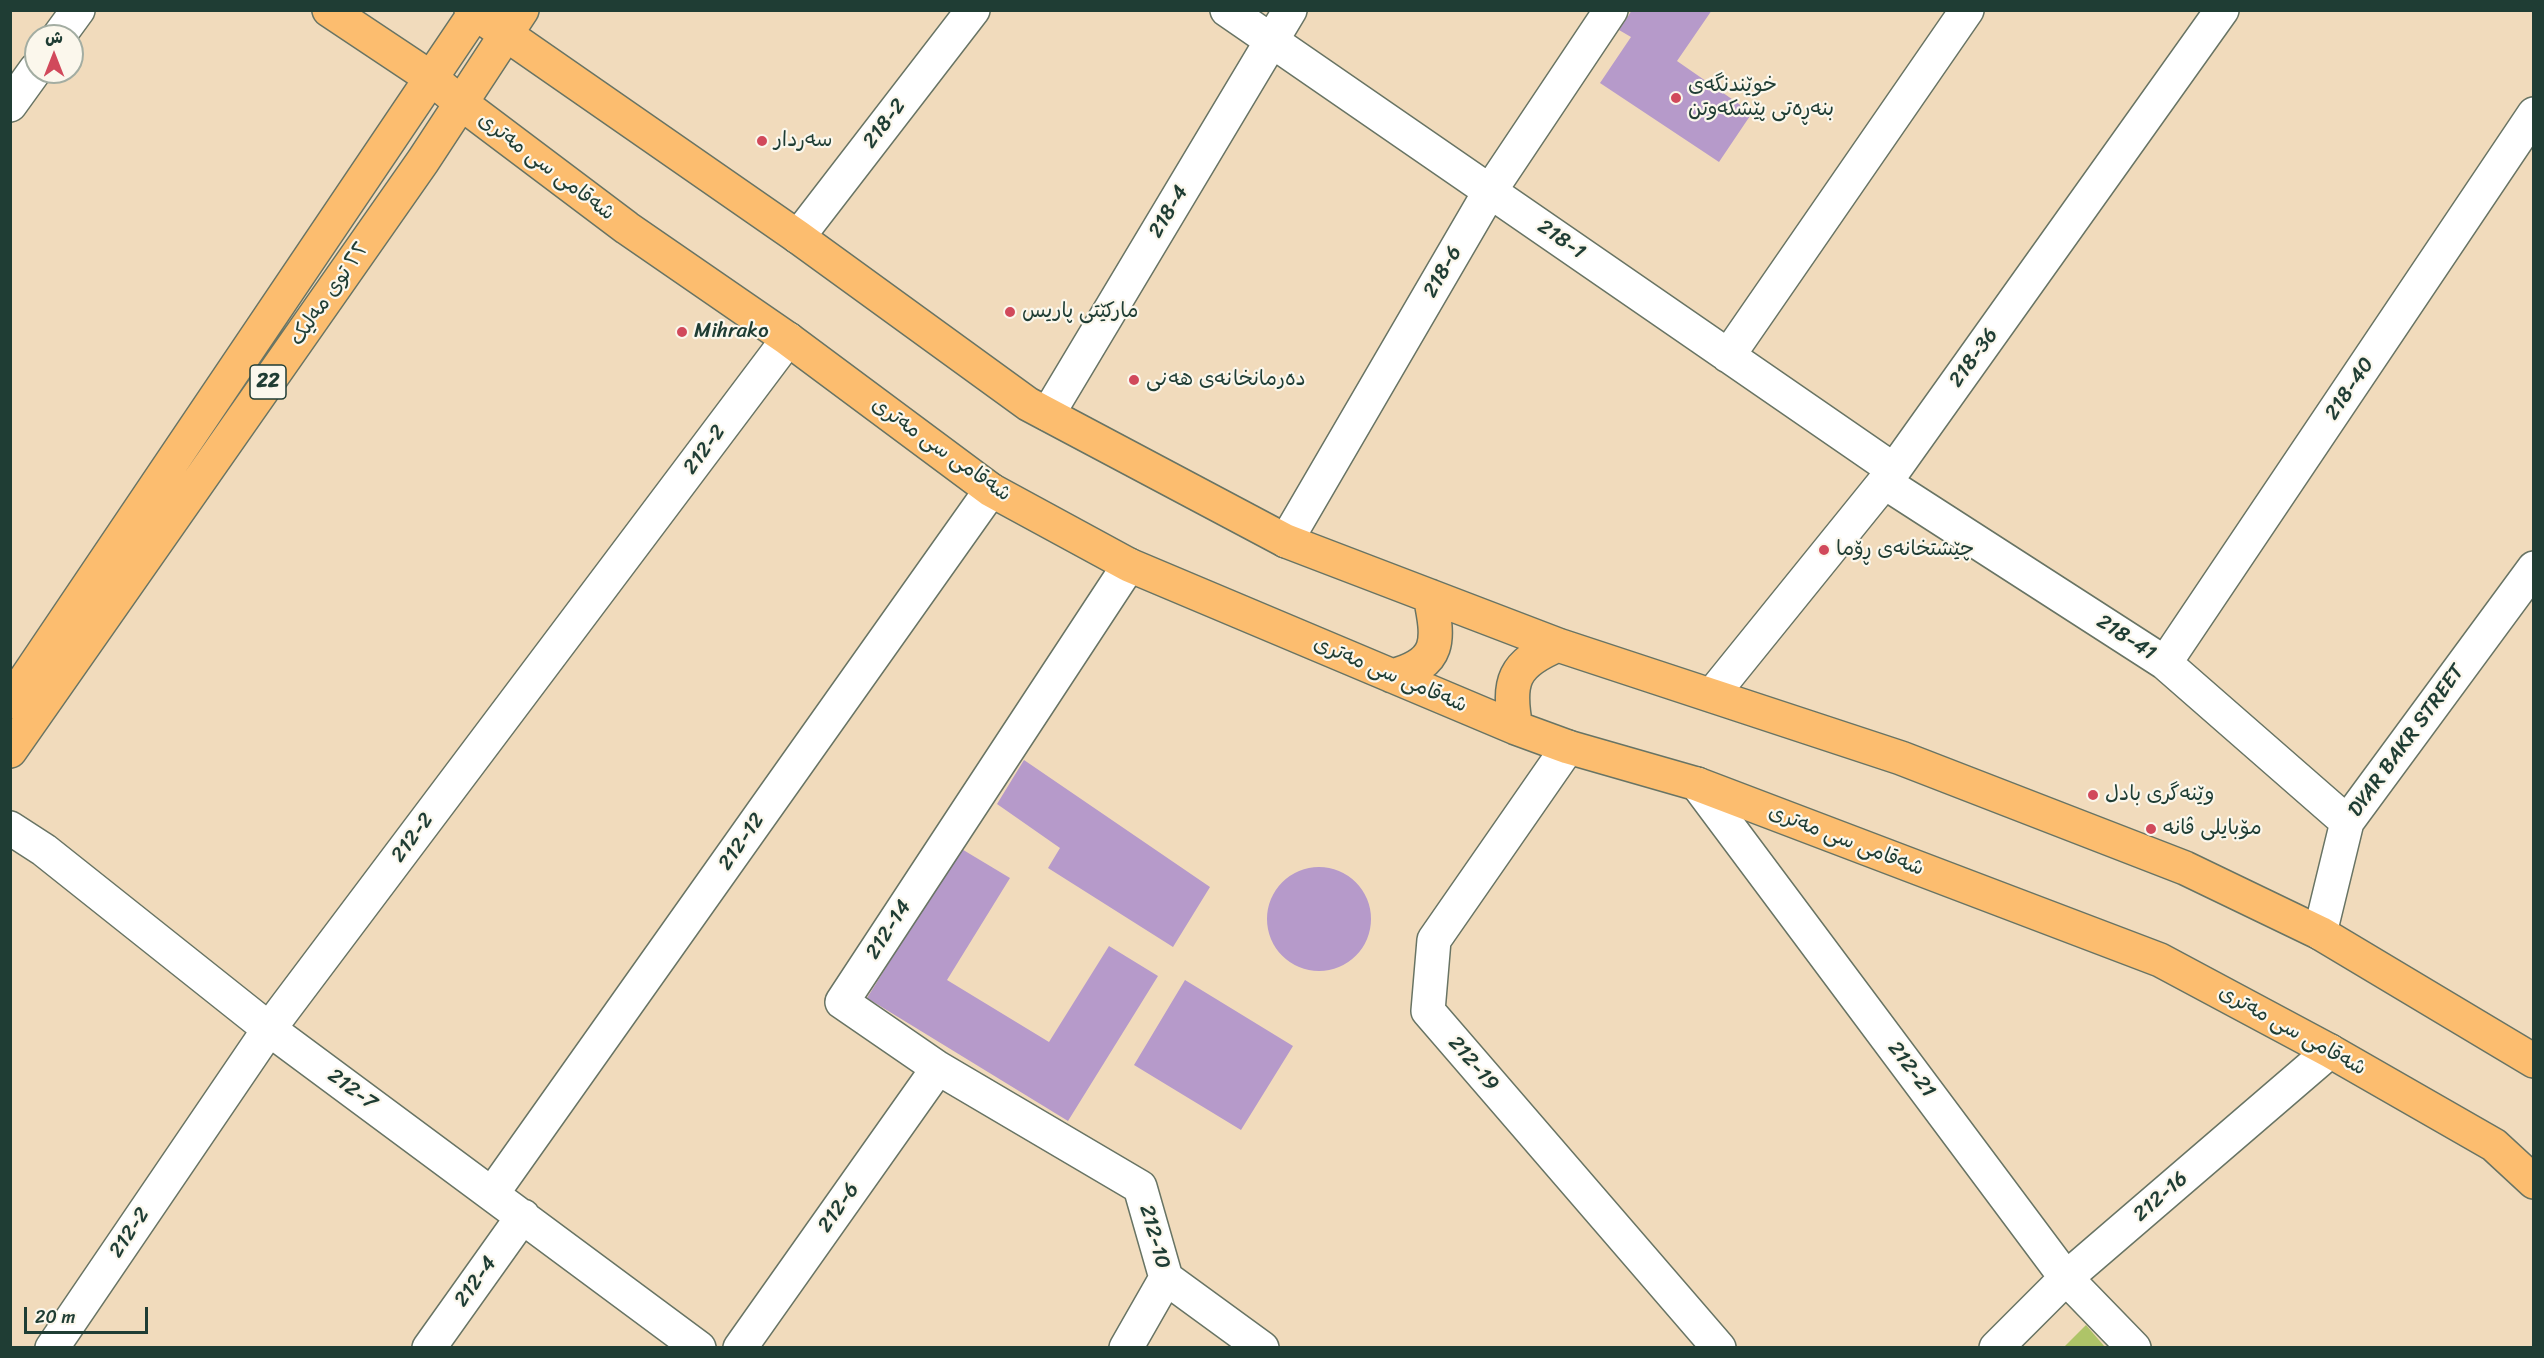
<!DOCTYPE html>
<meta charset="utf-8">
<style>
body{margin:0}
#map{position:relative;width:2544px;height:1358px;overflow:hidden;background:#f1dbbc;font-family:Sriracha,"Playpen Sans Arabic",sans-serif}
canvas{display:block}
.frame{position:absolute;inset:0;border:12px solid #1f3d34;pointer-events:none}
.north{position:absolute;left:24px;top:24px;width:60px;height:60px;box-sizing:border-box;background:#fbf7ec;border:2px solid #a3ada2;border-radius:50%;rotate:0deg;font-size:16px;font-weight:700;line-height:24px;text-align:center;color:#1f3d34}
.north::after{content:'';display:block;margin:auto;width:21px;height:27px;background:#d1495b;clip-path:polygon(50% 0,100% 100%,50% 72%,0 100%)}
.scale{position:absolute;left:24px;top:1307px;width:124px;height:27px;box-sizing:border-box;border:3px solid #1f3d34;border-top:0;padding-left:8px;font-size:18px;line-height:21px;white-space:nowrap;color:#1f3d34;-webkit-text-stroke:4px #fbf7ec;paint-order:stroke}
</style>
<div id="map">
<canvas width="2544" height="1358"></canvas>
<div class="frame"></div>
<div class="north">ش</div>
<div class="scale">20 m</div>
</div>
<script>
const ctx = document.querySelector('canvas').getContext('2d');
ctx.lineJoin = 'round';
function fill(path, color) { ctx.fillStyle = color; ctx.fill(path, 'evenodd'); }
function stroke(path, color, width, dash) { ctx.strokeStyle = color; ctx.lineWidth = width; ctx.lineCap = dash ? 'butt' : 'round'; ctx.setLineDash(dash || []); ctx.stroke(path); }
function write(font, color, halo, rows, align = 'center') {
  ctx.font = font + ' Sriracha,"Playpen Sans Arabic",sans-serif'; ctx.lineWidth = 4.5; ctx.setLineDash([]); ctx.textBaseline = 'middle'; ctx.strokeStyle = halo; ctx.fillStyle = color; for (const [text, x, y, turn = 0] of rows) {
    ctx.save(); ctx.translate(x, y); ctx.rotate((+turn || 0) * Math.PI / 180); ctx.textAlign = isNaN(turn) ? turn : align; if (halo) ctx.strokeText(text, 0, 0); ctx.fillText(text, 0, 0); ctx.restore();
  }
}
fill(new Path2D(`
 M2086,1325L2105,1347H2064Z`), '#aec468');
fill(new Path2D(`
 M1632,10H1712L1677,61L1752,113L1719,162L1600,83L1631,37L1619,30Z
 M1024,760L1210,887L1173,947L1048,868L1060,848L997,804Z
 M960,848L1010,878L947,980L1049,1042L1109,946L1158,976L1068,1121L867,998Z
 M1267 919a52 52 0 1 1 104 0a52 52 0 1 1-104 0Z
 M1185,980L1293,1046L1241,1130L1134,1065Z`), '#b69aca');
const minor = new Path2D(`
 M1227,10L1894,470
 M59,36L78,10
 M10,105L36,69
 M798,237L973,10
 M1728,356L1967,10
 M1048,414L1290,10
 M1884,482L2165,663L2347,822
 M1286,541L1490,191L1611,10
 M2165,663L2534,114
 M1712,695L1894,470L2222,10
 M1568,747L1434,940L1428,1011L1719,1348
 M1697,784L2066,1278L2134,1348
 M10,828L44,850L269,1029L699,1348
 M2320,933L2347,822L2534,568
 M492,1194L991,490
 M1166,1278L1262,1348
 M52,1348L269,1029L788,339
 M429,1348L523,1216
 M740,1348L938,1068
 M1126,1348L1166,1278L1140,1187L938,1068L842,1002L1129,565
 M1996,1348L2066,1278L2330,1051`);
const major = new Path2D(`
 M329,10L431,78L461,103L627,228L788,339L991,490L1129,565L1516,728L1568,747L1697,784L2160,960L2330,1051L2494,1145L2534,1182
 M471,10L798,237L1028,404L1286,541L1558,645L1901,758L2185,868L2320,933L2534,1061
 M1392,676C1442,663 1439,640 1430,596
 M10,702L477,10
 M1516,728C1507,681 1513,664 1558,645
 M10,751L423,161L522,10`);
stroke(minor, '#687464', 36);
stroke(major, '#687464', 36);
stroke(minor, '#fff', 33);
stroke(major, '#fcbd6f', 33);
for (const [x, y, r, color] of [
 [1676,98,6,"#d1495b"],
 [762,141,6,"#d1495b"],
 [1010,312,6,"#d1495b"],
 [682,332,6,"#d1495b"],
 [1134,380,6,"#d1495b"],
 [1824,550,6,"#d1495b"],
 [2093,795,6,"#d1495b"],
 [2151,829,6,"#d1495b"]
]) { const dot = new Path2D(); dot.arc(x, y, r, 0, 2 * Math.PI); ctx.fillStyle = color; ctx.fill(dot); stroke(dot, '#fbf7ec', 2); }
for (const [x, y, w] of [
 [268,382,36]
]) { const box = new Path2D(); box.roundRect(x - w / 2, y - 17, w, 34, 4.5); ctx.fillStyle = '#fbf7ec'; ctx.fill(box); stroke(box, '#1f3d34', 1.5); }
write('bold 20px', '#1f3d34', null, [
 ["22",268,382]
]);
write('21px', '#1f3d34', '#fbf7ec', [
 ["خوێندنگەی",1688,86],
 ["بنەڕەتی پێشکەوتن",1688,110],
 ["سەردار",774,141],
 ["مارکێتی پاریس",1022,312],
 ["Mihrako",694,332],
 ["دەرمانخانەی هەنی",1146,380],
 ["چێشتخانەی ڕۆما",1836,550],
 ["وێنەگری بادل",2105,795],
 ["مۆبایلی ڤانە",2163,829]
], 'left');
write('21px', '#1f3d34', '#fbf7ec', [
 ["218-2",885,124,-52],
 ["شەقامی سی مەتری",546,167,37],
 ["218-4",1169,212,-59],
 ["218-1",1561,240,35],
 ["218-6",1443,272,-60],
 ["٢٢ توی مەلیک",330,294,-55],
 ["218-36",1974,358,-54],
 ["218-40",2350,389,-56],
 ["212-2",705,450,-53],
 ["شەقامی سی مەتری",941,450,35],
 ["218-41",2126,638,33],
 ["شەقامی سی مەتری",1390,675,23],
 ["DYAR BAKR STREET",2407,741,-54],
 ["212-2",413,838,-53],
 ["شەقامی سی مەتری",1846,841,21],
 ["212-12",742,842,-55],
 ["212-14",889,930,-57],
 ["شەقامی سی مەتری",2292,1031,29],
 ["212-19",1473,1064,49],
 ["212-21",1911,1070,53],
 ["212-7",352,1090,36],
 ["212-16",2161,1197,-41],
 ["212-6",839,1208,-55],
 ["212-2",130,1233,-56],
 ["212-10",1154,1237,74],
 ["212-4",476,1282,-54]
]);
</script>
